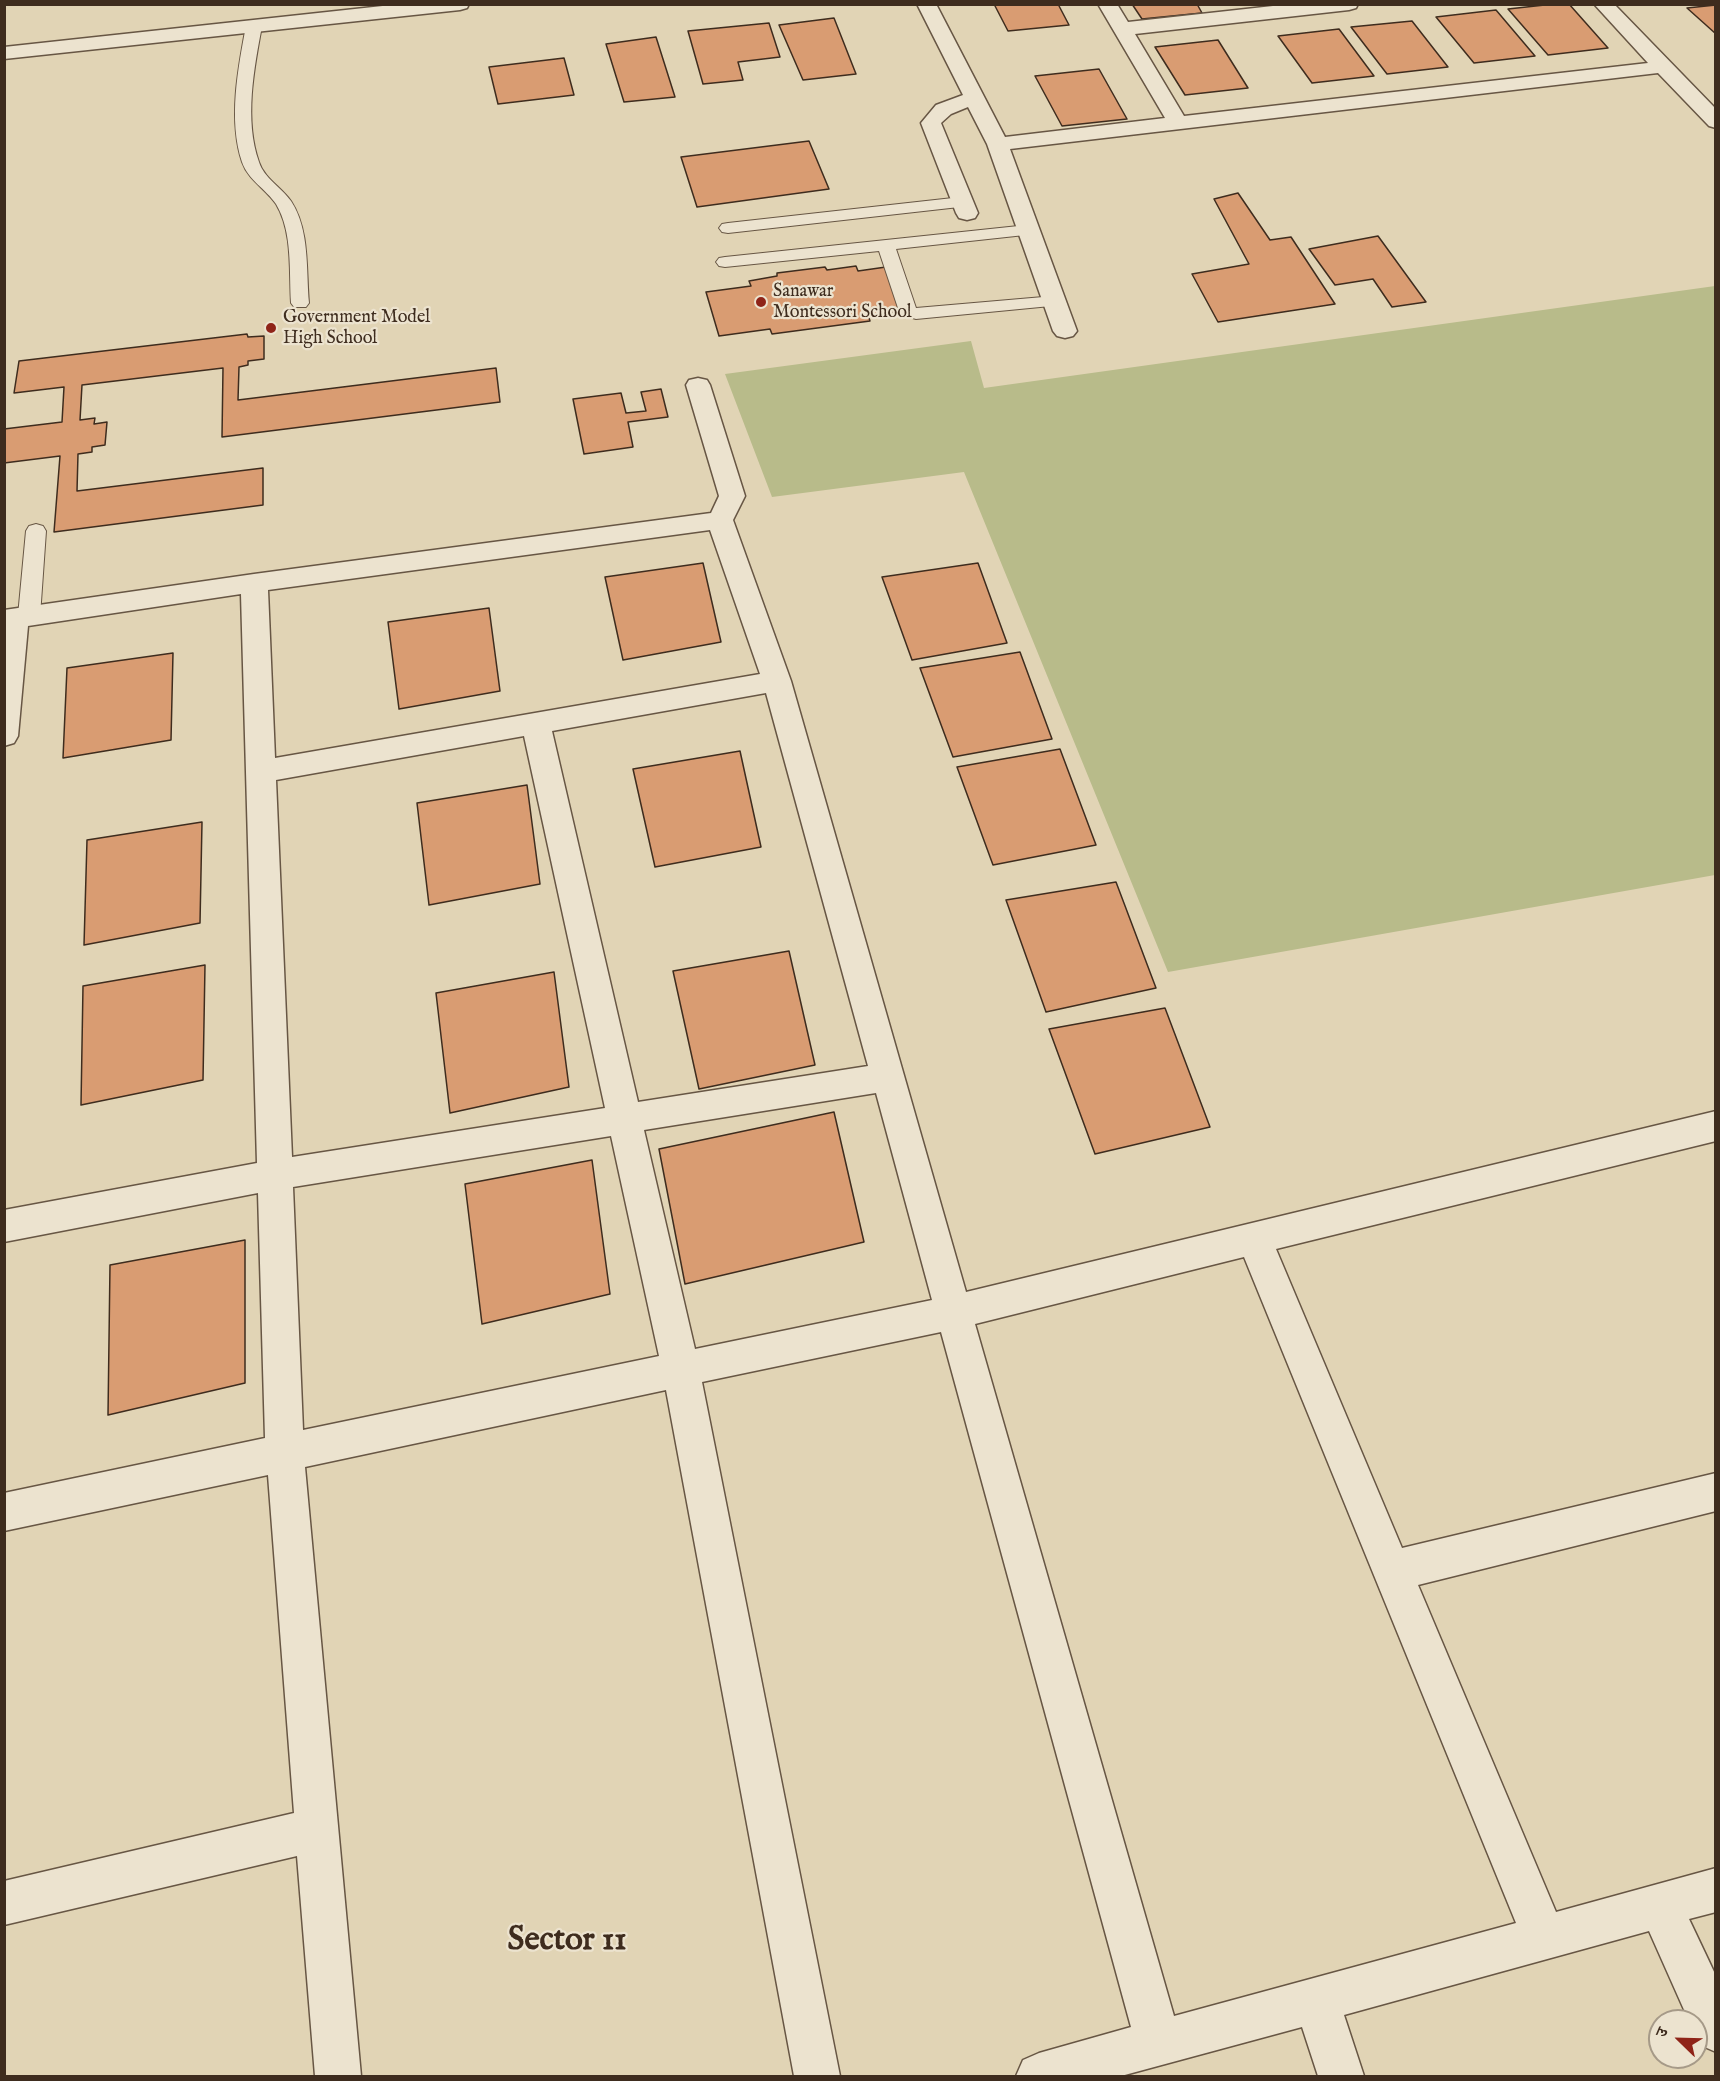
<!DOCTYPE html>
<meta charset="utf-8">
<style>
body{margin:0}
#map{position:relative;width:1720px;height:2081px;overflow:hidden;background:#e1d4b5;font-family:"IM FELL English","Noto Serif Devanagari",serif}
canvas{display:block}
.frame{position:absolute;inset:0;border:6px solid #3e2c1e;pointer-events:none}
.north{position:absolute;left:1648px;top:2009px;width:60px;height:60px;box-sizing:border-box;background:#ece3cf;border:2px solid #a69a88;border-radius:50%;rotate:293deg;font-size:16px;font-weight:700;line-height:24px;text-align:center;color:#3e2c1e}
.north::after{content:'';display:block;margin:auto;width:21px;height:27px;background:#8f2418;clip-path:polygon(50% 0,100% 100%,50% 72%,0 100%)}
</style>
<div id="map">
<canvas width="1720" height="2081"></canvas>
<div class="frame"></div>
<div class="north">उ</div>
</div>
<script>
const ctx = document.querySelector('canvas').getContext('2d');
ctx.lineJoin = 'round';
function fill(path, color) { ctx.fillStyle = color; ctx.fill(path, 'evenodd'); }
function stroke(path, color, width, dash) { ctx.strokeStyle = color; ctx.lineWidth = width; ctx.lineCap = dash ? 'butt' : 'round'; ctx.setLineDash(dash || []); ctx.stroke(path); }
function write(font, color, halo, rows, align = 'center') {
  ctx.font = font + ' "IM FELL English",serif'; ctx.lineWidth = 4.5; ctx.setLineDash([]); ctx.textBaseline = 'middle'; ctx.strokeStyle = halo; ctx.fillStyle = color; for (const [text, x, y, turn = 0] of rows) {
    ctx.save(); ctx.translate(x, y); ctx.rotate((+turn || 0) * Math.PI / 180); ctx.textAlign = isNaN(turn) ? turn : align; if (halo) ctx.strokeText(text, 0, 0); ctx.fillText(text, 0, 0); ctx.restore();
  }
}
fill(new Path2D(`
 M1715,286V875L1168,972L964,472L772,497L725,374L971,341L984,388Z`), '#b8bb8a');
const building = new Path2D(`
 M994,4H1058L1069,25L1008,31Z
 M1132,4H1197L1202,13L1142,19Z
 M1554,4H1569L1608,48L1548,55L1508,9Z
 M1716,5V34L1687,8Z
 M1496,10L1535,56L1474,63L1436,17Z
 M834,18L856,74L803,80L779,25Z
 M1412,21L1448,67L1387,74L1351,27Z
 M769,23L780,57L738,62L743,80L703,84L688,31Z
 M1339,29L1374,76L1312,83L1278,36Z
 M656,37L675,97L624,102L606,44Z
 M1218,40L1248,88L1185,95L1155,47Z
 M564,58L574,95L498,104L489,67Z
 M1099,69L1127,119L1062,126L1035,76Z
 M809,141L829,189L697,207L681,157Z
 M1238,193L1270,240L1291,237L1335,304L1218,322L1192,274L1249,264L1214,199Z
 M1378,236L1426,302L1392,307L1373,279L1335,285L1309,249Z
 M856,266L858,271L886,267L904,311L868,315L870,321L772,334L770,329L719,336L706,292L751,286L749,281L777,276V273L825,267L827,270Z
 M247,334L248,337L264,336V359L248,361V365L239,367L238,400L496,368L500,402L222,437L223,368L82,385L80,420L95,418L94,424L107,422L105,445L92,447V452L78,454L77,491L263,468V505L54,532L60,456L4,463V429L62,422L64,387L14,393L19,361Z
 M661,389L668,417L628,422L633,447L584,454L573,399L621,393L626,413L646,411L641,392Z
 M703,563L721,642L623,660L605,577Z
 M978,563L1007,643L912,660L882,577Z
 M489,608L500,691L399,709L388,622Z
 M1020,652L1052,739L953,757L920,668Z
 M173,653L171,740L63,758L67,668Z
 M1060,749L1096,845L993,865L957,767Z
 M740,751L761,847L655,867L633,769Z
 M527,785L540,884L429,905L417,803Z
 M202,822L200,923L84,945L87,840Z
 M1116,882L1156,988L1046,1012L1006,900Z
 M789,951L815,1065L699,1089L673,971Z
 M205,965L203,1080L81,1105L83,986Z
 M554,972L569,1087L450,1113L436,993Z
 M1165,1008L1210,1127L1095,1154L1049,1029Z
 M834,1112L864,1242L685,1284L659,1149Z
 M592,1160L610,1294L482,1324L465,1184Z
 M245,1240V1383L108,1415L110,1265Z`);
fill(building, '#d99c72');
stroke(building, '#3e2c1e', 1.5);
const service = new Path2D(`
 M254,21L262,26C254,68 244,120 259,162C264,178 281,187 291,201C310,230 306,270 309,303L306,307H294L291,303C289,272 293,232 276,204C266,189 248,180 242,162C228,120 238,68 246,26Z
 M962,197L968,198L970,202L968,206L728,233L722,232L719,228L722,224L728,223Z
 M1028,225L1034,226L1037,230L1034,234L896,249L916,308L1055,296L1061,297L1064,301L1061,305L916,319L902,315L899,311L879,251L725,267L719,266L716,262L719,258L725,257Z
 M36,524L43,526L46,531L40,616L36,621L29,623L22,621L18,616L26,531L29,526Z`);
const minor = new Path2D(`
 M401,4H469L467,8L460,10L4,59V47Z
 M917,4H936L1005,137L1165,118L1098,4H1117L1128,22L1291,4H1358L1356,8L1349,10L1135,34L1184,116L1648,63L1594,4H1614L1716,109V128L1709,126L1658,73L1010,149L1077,331L1073,336L1065,338L1057,336L1053,331L987,144L968,107L951,114L941,123L978,213L975,218L967,220L959,218L956,213L921,123L936,105L963,95Z
 M698,378L707,380L710,385L745,496L733,520L791,681L966,1292L1716,1111V1141L1276,1249L1402,1548L1716,1473V1511L1418,1585L1556,1912L1716,1868V1912L1689,1919L1716,1976V2052L1700,2045L1696,2037V2021H1689L1649,1931L1344,2015L1364,2076H1318L1302,2027L1121,2076H1016L1023,2060L1039,2053L1131,2027L941,1332L702,1382L840,2076H794L666,1390L305,1467L361,2076H315L297,1856L4,1925V1881L294,1813L268,1475L4,1531V1493L265,1438L258,1193L4,1242V1210L257,1163L241,594L28,626L18,736L14,743L4,746V610L254,574L711,513L719,496L686,385L689,380ZM710,530L760,674L275,758L268,590ZM766,693L868,1066L638,1102L552,731ZM524,736L605,1108L292,1157L276,780ZM876,1093L932,1300L695,1349L644,1130ZM611,1136L659,1356L303,1430L293,1187ZM1244,1257L1516,1923L1174,2016L975,1324Z`);
stroke(service, '#675644', 2);
stroke(minor, '#675644', 3);
fill(service, '#ece3cf');
fill(minor, '#ece3cf');
for (const [x, y, r, color] of [
 [761,302,6,"#8f2418"],
 [271,328,6,"#8f2418"]
]) { const dot = new Path2D(); dot.arc(x, y, r, 0, 2 * Math.PI); ctx.fillStyle = color; ctx.fill(dot); stroke(dot, '#ece3cf', 2); }
write('18px', '#3e2c1e', '#ece3cf', [
 ["Sanawar",773,292],
 ["Montessori School",773,313],
 ["Government Model",283,318],
 ["High School",283,339]
], 'left');
write('bold 33px', '#3e2c1e', '#ece3cf', [
 ["Sector 11",567,1942]
]);
</script>
